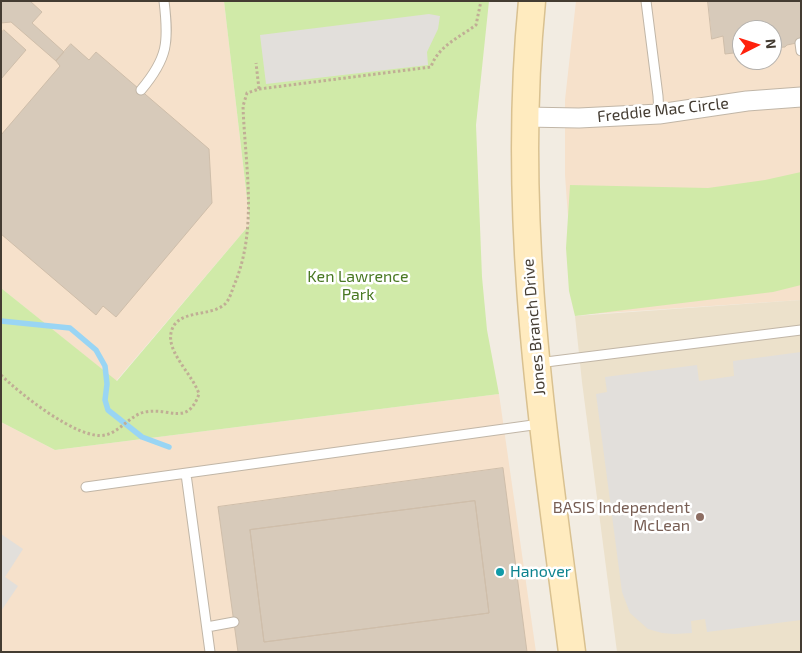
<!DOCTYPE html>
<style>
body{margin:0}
#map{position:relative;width:802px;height:653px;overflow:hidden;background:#f2ece2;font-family:"Exo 2",sans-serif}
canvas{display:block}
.frame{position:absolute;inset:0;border:2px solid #443c32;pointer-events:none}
.north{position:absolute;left:732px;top:20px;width:50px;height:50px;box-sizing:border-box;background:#fff;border:1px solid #b4b1ad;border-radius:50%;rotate:85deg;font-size:14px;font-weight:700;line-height:20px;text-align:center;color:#443c32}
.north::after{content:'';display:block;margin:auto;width:18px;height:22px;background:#ff210c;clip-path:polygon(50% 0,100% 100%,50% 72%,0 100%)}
</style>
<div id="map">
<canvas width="802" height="653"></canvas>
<div class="frame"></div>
<div class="north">N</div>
</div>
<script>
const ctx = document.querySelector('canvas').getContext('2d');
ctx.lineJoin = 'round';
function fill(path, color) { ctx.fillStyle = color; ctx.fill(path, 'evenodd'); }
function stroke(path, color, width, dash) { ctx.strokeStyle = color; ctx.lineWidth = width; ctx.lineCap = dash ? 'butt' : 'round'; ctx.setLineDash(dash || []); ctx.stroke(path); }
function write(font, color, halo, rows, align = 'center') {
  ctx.font = font + ' "Exo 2",sans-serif'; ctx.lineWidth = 5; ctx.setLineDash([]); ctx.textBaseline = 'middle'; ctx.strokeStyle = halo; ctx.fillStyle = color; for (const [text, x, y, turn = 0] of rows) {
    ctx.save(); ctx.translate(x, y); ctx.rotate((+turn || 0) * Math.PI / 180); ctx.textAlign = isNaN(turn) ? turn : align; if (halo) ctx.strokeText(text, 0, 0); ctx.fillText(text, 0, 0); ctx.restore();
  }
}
fill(new Path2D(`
 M1,1H224L250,224L116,381L1,288Z
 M576,1H801V300L575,315L565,175V100ZM742,30H772V60H742Z
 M499,394L536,652H1V422L55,450Z`), '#f6e1cb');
fill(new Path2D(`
 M801,300V652H617L582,382L575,316Z`), '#ece1cb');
fill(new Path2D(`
 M224,1H489L476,125L482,277L487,330L499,394L55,450L1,422V288L117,381L250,224Z
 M801,172V285L773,292L575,316L569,291L566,248L570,185L708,188L765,180Z`), '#d0eaa8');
fill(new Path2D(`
 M429,14L440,16L438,29L427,52L428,65L266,84L260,35Z
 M801,352V620L707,632L705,619L691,621L692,633L674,634L662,633L648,629L630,613L622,592L596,394L607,392L605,377L697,365L699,381L734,376L733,361Z
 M1,534L23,549L5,577L18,586L1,611Z`), '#e2dfdb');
stroke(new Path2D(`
 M1,321L70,328L96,350L105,366L107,384L105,400L108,410L142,437L169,447`), '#99d5f4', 5.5);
const building = new Path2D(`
 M1,1H30L42,12L32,23L64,52L56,61L11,22L1,23Z
 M708,1H801V42L787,45L785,47L772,48V30H742V52L725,54L723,36L712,39Z
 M4,30L26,50L1,79V33Z
 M71,44L89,60L96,52L209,149L212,203L116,317L103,306L96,315L1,234V135L60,66L56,61Z
 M503,468L527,652H238L218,507ZM475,501L489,613L264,642L250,530Z
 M475,501L489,613L264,642L250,530Z`);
fill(building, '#d7caba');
stroke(building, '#cfbeaa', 1);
const lane = new Path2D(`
 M646,1L658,96L659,114
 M800,43L801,51
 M141,90C168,58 169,42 164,1
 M538,363L801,330
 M186,474L210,652
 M86,487L540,424
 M207,627L234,622`);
const street = new Path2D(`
 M525,117L579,118L659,114L747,101L801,97`);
const secondary = new Path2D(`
 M532,1C510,222 544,434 572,652`);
stroke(lane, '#c1b6a7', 11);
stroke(street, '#c1b6a7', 21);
stroke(secondary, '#d9c190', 29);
stroke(new Path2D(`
 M259,89L431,67C438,46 460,37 476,25L481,1
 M1,375C19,393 79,441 105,435C120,432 130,415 145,412C170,407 187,427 199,394C193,375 167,353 171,333C176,308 210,318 225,304C230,299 232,290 235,283C258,227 245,165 243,106L247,93L259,89L256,63`), '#c0ae95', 3, [2.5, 2.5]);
stroke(lane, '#fff', 9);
stroke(street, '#fff', 19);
stroke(secondary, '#ffebbf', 26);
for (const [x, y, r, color] of [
 [700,517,5,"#8d6e63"],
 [500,572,5,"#0f9aa8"]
]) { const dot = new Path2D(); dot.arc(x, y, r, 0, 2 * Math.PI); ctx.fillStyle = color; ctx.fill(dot); stroke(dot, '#fff', 2); }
write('16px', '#443c32', '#fff', [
 ["Freddie Mac Circle",663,110,-6],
 ["Jones Branch Drive",534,327,-95]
]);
write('16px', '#497823', '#fff', [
 ["Ken Lawrence",358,277],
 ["Park",358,295]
]);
write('16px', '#785e54', '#fff', [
 ["BASIS Independent",690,508],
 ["McLean",690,526]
], 'right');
write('16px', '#0d838f', '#fff', [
 ["Hanover",510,572]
], 'left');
</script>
